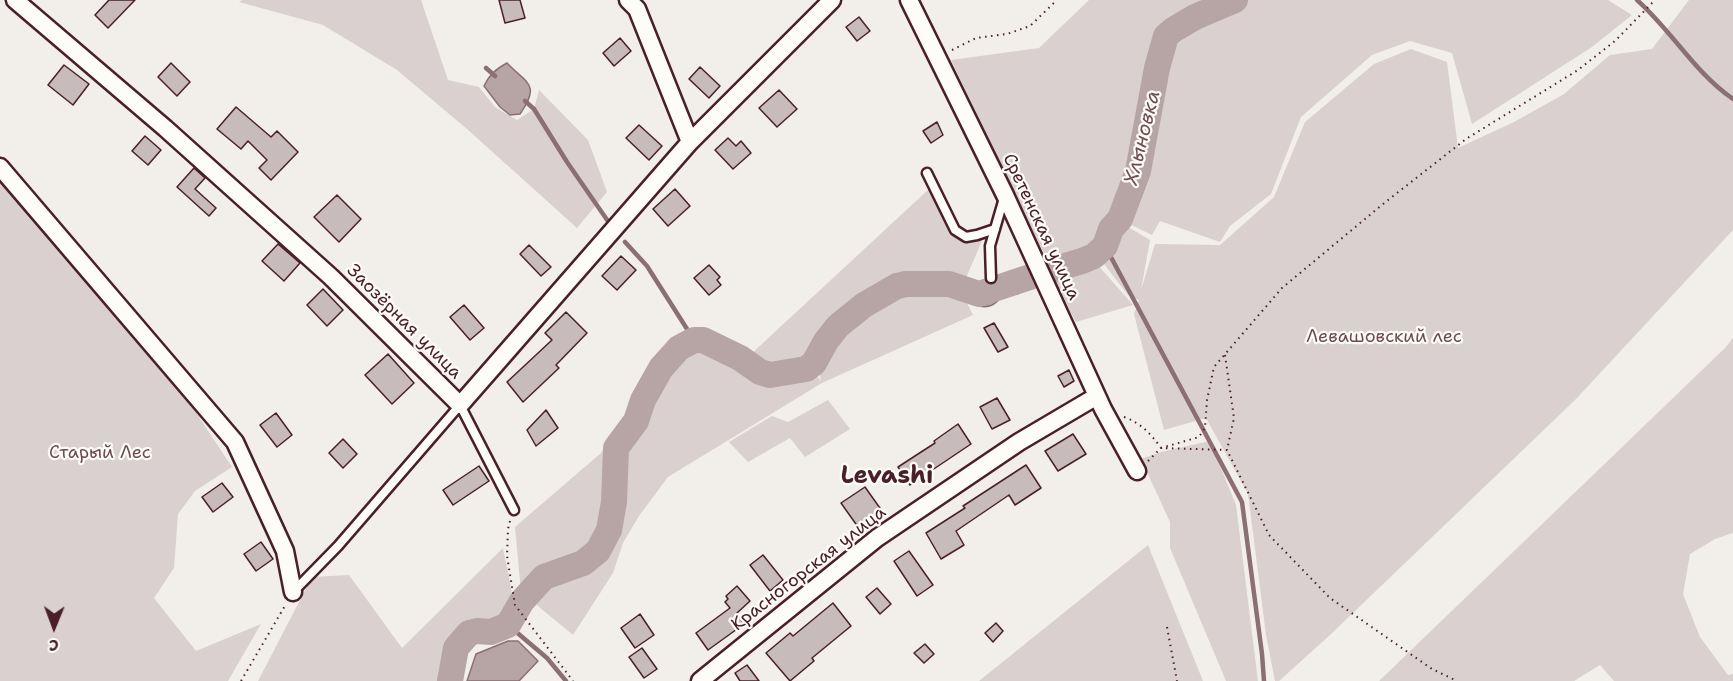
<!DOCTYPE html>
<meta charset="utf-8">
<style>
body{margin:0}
#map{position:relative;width:1733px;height:681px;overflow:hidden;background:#f2efeb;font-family:"Shantell Sans",sans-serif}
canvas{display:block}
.north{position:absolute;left:24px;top:597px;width:60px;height:60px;-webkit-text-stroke:4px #fdfcf7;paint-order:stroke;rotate:181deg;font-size:16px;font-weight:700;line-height:24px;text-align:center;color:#4a1f2b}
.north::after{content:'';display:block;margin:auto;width:21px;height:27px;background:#4a1f2b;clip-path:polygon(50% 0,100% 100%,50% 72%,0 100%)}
</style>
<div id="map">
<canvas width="1733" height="681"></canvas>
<div class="north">С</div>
</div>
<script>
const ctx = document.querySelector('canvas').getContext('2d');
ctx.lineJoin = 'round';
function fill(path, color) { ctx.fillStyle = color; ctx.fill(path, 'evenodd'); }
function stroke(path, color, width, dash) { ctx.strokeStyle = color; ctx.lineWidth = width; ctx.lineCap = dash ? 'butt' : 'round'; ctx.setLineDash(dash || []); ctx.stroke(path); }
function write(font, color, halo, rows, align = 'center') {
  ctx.font = font + ' "Shantell Sans",sans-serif'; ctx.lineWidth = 4.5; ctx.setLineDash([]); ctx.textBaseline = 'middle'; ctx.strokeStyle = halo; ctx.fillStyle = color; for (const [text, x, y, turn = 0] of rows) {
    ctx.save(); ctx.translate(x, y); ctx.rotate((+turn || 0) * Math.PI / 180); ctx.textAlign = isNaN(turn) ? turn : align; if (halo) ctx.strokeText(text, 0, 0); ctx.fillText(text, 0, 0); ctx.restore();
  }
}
fill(new Path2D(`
 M242,0H421L448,80L479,87L495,107L517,120L534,109L539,90L588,140L607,192L577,228L467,129L397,70L323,25L239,2Z
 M1089,0H1216L1179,18L1161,31L1147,104L1123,200L1087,249L1047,260L951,60L1039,48Z
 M1244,0H1608L1632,15L1592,47L1472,124L1452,53L1410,41L1372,55L1301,117L1271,194L1230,226L1220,242L1160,221L1152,235L1125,222L1154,146L1151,131L1161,102L1159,82L1172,40L1193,24Z
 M1689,0H1733V230L1576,399L1330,635L1279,681H1275L1266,635L1248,494L1206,418L1164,430L1134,314L1139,300L1128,295L1104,264L1105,246L1123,224L1150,240L1141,290L1155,244L1220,245L1274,197L1305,122L1374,64L1411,49L1447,62L1458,148L1514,122L1564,94L1610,55L1652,49Z
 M0,179L187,399L232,467L195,491L178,514L174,568L154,598L196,651L261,624L228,681H0Z
 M929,189L950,230L963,243L984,236L966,278L895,282L833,322L809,360L762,365L750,355Z
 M1097,264L1133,305L1076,322L1049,273Z
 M914,286L961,291L973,315L822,383L668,477L639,516L623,543L613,573L573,635L521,592L515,527L601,453L642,394L676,358L698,345L766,384L813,371L821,381C818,367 821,365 827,351C843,316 879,299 914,286Z
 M1733,338V533L1715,539L1690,554L1683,594L1700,637L1728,675L1733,674V681H1614L1600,665L1574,681H1379L1725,348Z
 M828,400L850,429L805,457L790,438L748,462L729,442L772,416L788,422Z
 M1210,441L1236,505L1258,681H1226L1170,548V522L1141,459L1161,452Z
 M1148,545L1203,681H978H979Z
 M503,548C505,562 516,597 510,608C503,621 464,638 451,646L443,681H258L312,577L349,575L402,648Z`), '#d9d0cf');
const water = new Path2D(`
 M507,63C527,84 541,84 520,114L510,115L500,107L484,86C489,75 496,69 507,63Z
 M1001,284H1011L1018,294L1003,293C998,303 991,309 979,306L975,297L969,296L970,290L990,288Z
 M508,641H518L538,661L519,681H467L476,654Z`);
fill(water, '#b7a5a6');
stroke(water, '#8b6f75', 1.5);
stroke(new Path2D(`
 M1637,0C1672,31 1694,72 1733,99
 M486,68L495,76
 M525,101L534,109L567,162L612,227
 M625,242L647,266L694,340
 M1105,246L1242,502L1262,654L1264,681
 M508,625L547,658L566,681`), '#8b6f75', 4.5);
stroke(new Path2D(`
 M1045,272L1082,261L1094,256L1105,246L1111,229L1120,219L1138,171L1157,68L1166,36L1173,30L1195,17L1235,0
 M450,681L456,648L469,633L477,631L491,632L508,625L522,601L544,577L583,563L598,551L609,530L614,502L616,448L636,421L643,400L661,368L679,348L694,340H703L740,358L760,372L770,375L806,369L814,363L826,341L838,326L864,305L897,286L906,284H949L979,294L1030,277`), '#b7a5a6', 26);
const building = new Path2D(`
 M109,0H135L108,28L95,15Z
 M499,0H520L525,18L505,23Z
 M859,17L870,31L857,41L846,27Z
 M620,38L631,51L614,66L603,53Z
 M171,63L190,82L177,96L158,77Z
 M64,65L89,84L73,105L48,85Z
 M700,67L720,86L709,98L689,79Z
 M779,90L797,109L777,127L759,108Z
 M236,107L271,137L277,131L298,152L271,180L259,168L267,160L248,141L241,149L217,129Z
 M937,122L943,135L931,143L923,131Z
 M639,125L662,146L649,160L626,138Z
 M145,136L161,150L148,165L132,151Z
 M728,138L736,146L741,141L751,153L733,169L715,150Z
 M194,168L205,178L195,189L216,208L209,216L177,187Z
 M675,189L690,206L668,226L653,209Z
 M337,195L361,219L339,242L314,217Z
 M278,244L300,263L284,281L262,261Z
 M529,245L551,267L541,276L520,254Z
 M621,256L636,270L617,290L602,276Z
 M709,265L720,277L717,280L721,285L709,295L694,278Z
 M323,289L343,310L327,326L307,305Z
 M464,305L484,328L470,340L450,317Z
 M566,312L587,333L556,365L559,368L523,402L507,382L552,340L545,333Z
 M994,323L1008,347L998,352L984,328Z
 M388,354L414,383L392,404L365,375Z
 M1069,370L1074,381L1064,387L1058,376Z
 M997,398L1010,420L992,429L980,407Z
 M546,410L558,428L536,446L527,430Z
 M276,413L292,435L277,447L260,425Z
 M958,424L971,444L910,485L898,467L935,443L934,441Z
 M1073,434L1086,454L1058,471L1045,451Z
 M343,439L357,454L343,468L329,453Z
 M1026,465L1041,488L1015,505L1009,495L956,531L964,545L941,559L926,533L965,508L963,506Z
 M479,466L489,481L453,505L443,490Z
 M222,483L233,497L213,512L202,497Z
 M865,487L882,511L858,527L841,503Z
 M261,542L273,559L256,571L244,554Z
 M909,551L933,585L917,596L894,561Z
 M763,555L783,580L770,591L750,565Z
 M737,586L750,601L737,613L744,624L708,650L696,633L730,608L725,602L728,599L726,596Z
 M877,588L891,604L880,614L866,597Z
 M833,603L851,626L812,658L814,661L790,681L766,653L790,633L793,636Z
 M640,614L654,635L635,648L621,628Z
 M996,623L1003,631L993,642L985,633Z
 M925,644L934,654L924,663L914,653Z
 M642,648L657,669L644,678L629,657Z
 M747,665L759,681H740L735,673Z`);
fill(building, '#c8bbbb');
stroke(building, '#4a1f2b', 1.5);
const service = new Path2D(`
 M927,173L955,230L966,237L977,235L995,229
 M991,278L990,246L1004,198
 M294,591L338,546L460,405L514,510`);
const minor = new Path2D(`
 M15,0L165,128L331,277L460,405L690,142L832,0
 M628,0L637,9L690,142
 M909,0L1005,195L1103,409L1137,471
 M0,167L235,442L285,551L293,592
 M700,681L877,538L1019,442L1097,396`);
stroke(service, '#4a1f2b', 13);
stroke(minor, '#4a1f2b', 21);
stroke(new Path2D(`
 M952,50L976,38L1007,34L1030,26L1057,0
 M1225,355L1234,418L1227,450
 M1124,417C1141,423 1151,434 1161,448L1227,450L1269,535L1330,598L1432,669L1457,681
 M1148,461L1161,448L1199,437L1205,428L1207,400L1214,367L1282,288L1383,204L1466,139L1578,70L1615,41L1655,0
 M510,521L508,529L507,556L515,605L573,681
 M1167,627L1177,681
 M241,681L286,604`), '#4a1f2b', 2, [1.5, 4.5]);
stroke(service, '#fdfcf7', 8);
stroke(minor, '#fdfcf7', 16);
write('18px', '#4a1f2b', '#fdfcf7', [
 ["Сретенская улица",1041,227,65],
 ["Заозёрная улица",404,322,45],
 ["Красногорская улица",809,569,-38]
]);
write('18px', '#6e4b54', '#fdfcf7', [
 ["Левашовский лес",1384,337],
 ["Старый Лес",100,453]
]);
write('italic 20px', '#704e56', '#fdfcf7', [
 ["Хлыновка",1143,138,-76]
]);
write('bold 24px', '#4a1f2b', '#fdfcf7', [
 ["Levashi",887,477]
]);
</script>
